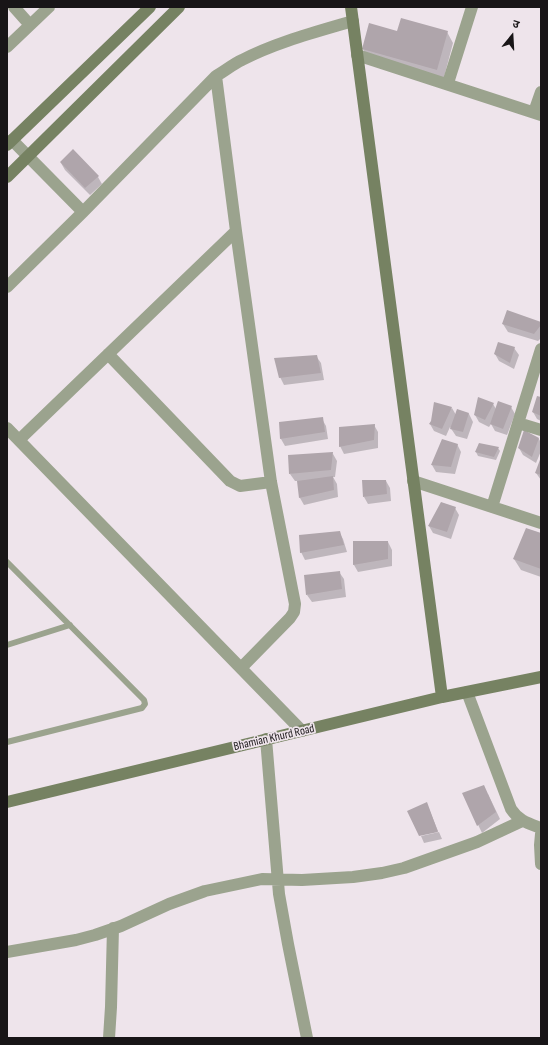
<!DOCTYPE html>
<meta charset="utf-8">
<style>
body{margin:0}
#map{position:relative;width:548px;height:1045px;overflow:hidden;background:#eee4eb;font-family:"Sofia Sans Condensed","Noto Sans Devanagari",sans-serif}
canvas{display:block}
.frame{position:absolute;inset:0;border:8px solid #181517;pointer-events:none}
.north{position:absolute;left:492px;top:16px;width:40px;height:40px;-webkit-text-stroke:3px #eee4eb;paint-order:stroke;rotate:18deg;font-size:11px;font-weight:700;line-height:16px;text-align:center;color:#181517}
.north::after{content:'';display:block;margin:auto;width:14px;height:18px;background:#181517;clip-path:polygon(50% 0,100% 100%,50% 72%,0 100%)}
</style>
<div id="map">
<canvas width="548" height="1045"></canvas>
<div class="frame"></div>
<div class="north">उ</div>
</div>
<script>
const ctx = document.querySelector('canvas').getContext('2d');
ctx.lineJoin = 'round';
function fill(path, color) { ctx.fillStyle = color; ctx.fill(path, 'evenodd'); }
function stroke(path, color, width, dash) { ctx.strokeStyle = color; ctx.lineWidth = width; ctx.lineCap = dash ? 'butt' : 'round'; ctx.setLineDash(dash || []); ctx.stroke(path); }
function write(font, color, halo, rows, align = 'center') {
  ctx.font = font + ' "Sofia Sans Condensed",sans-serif'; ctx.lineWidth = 3.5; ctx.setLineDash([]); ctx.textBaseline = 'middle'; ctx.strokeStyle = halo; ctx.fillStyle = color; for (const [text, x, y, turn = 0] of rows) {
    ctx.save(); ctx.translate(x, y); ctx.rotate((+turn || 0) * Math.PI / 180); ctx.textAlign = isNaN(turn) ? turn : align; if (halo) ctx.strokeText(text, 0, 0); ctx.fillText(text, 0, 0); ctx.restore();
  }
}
fill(new Path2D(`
 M447,32L453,43L443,81L369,60L363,49L397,33Z
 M61,163L98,177L102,184L90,195L65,170Z
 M541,323V338L538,341L508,332L503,324Z
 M514,348L519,355L514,369L499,361L495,354Z
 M316,356L321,363L324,380L284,385L280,377Z
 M541,398V421L537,419L533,412Z
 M493,404L496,409L511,407L515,414L507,435L495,431L491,424L489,427L479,422L475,415Z
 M452,408L456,415L457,411L469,414L473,422L467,439L456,436L450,427L446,436L434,431L430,424Z
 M322,419L326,426L328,439L285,446L281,439L280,423Z
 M374,425L378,432V448L344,454L340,446Z
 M525,432L539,439L541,443V451L536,463L523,455L519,448Z
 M457,444L461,452L455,474L436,472L432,465Z
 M479,444L498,448L500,451L496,460L478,456L476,452Z
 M333,454L337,461L335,477H333L337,484L338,497L304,505L300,498L298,481H295L290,474Z
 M541,459V480L536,473Z
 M386,481L390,488L391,501L368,504L364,497Z
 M455,508L459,515L451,539L433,533L429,526Z
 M339,532L343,539L347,552L305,560L301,552Z
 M541,534V577L521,570L514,559Z
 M354,542H388L392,550V566L358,572L354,565Z
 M339,572L344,579L346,597L312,602L307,595Z
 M463,793L488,794L500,819L482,833Z
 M427,804L438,831L420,835Z
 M439,832L442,839L424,843L421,836Z`), '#0003');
fill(new Path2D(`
 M401,18L448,31L437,70L362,49L369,23L397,31Z
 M73,149L99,176L85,188L60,162Z
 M507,310L541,322V325L534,334L502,324Z
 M498,342L515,347L510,363L494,354Z
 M317,355L321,373L279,378L274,358Z
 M537,396L541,397V416L532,412Z
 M478,397L494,403L485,420L474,415Z
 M498,401L512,406L503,429L490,424Z
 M434,402L452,407L442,429L429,424L431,421Z
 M457,409L469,413L463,432L450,429Z
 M323,417L325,432L280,439L279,422Z
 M375,424L374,440L339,447V427Z
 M524,430L539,438L532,457L518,448Z
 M442,439L458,444L451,467L431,465Z
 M479,443L499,447L494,457L475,452Z
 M333,452L331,470L289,474L288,455Z
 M541,457V475L535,473Z
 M333,476L334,490L299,498L297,481Z
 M362,480H386L387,494L363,497Z
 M441,502L456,507L447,532L428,526Z
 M526,528L541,533V569L513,559Z
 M340,531L344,545L300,553L299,535Z
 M353,541H388V559L353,565Z
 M340,571L342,589L306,595L304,575Z
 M484,785L496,812L477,826L462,793Z
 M427,802L438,832L419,836L407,811Z`), '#afa5ab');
stroke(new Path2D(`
 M7,562L144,700L145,704L142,708L7,742
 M7,645L70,625`), '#9ba38e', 6);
stroke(new Path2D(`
 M14,7L30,25
 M7,47L49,7
 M357,55L541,115
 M216,76C225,71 233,64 242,60C277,42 316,32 353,21
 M448,83L472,7
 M534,112L541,92
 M12,140L83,212
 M7,287L83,212L216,76L236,231L271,482L295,604L294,612L290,618L241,668
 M108,354L230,481L240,486L271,482
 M518,423L541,430
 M7,428L302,731
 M19,440L236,231
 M413,481L541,523
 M492,507L541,349
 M467,692L511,809C519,821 527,823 541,828
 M266,739L279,894L288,944L307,1038
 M541,834L540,845L541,864
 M7,952L76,940L95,935L121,926L169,904L205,891L262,879L302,880L353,877L382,873L404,868L477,842L522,821
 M109,1038L111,1007L113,928`), '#9ba38e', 12);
stroke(new Path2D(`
 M351,7L442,697
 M7,145L150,7
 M7,177L179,7
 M7,802L442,697L541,677`), '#768262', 12);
write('12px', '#181517', '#eee4eb', [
 ["Bhamian Khurd Road",274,738,-13]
]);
</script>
